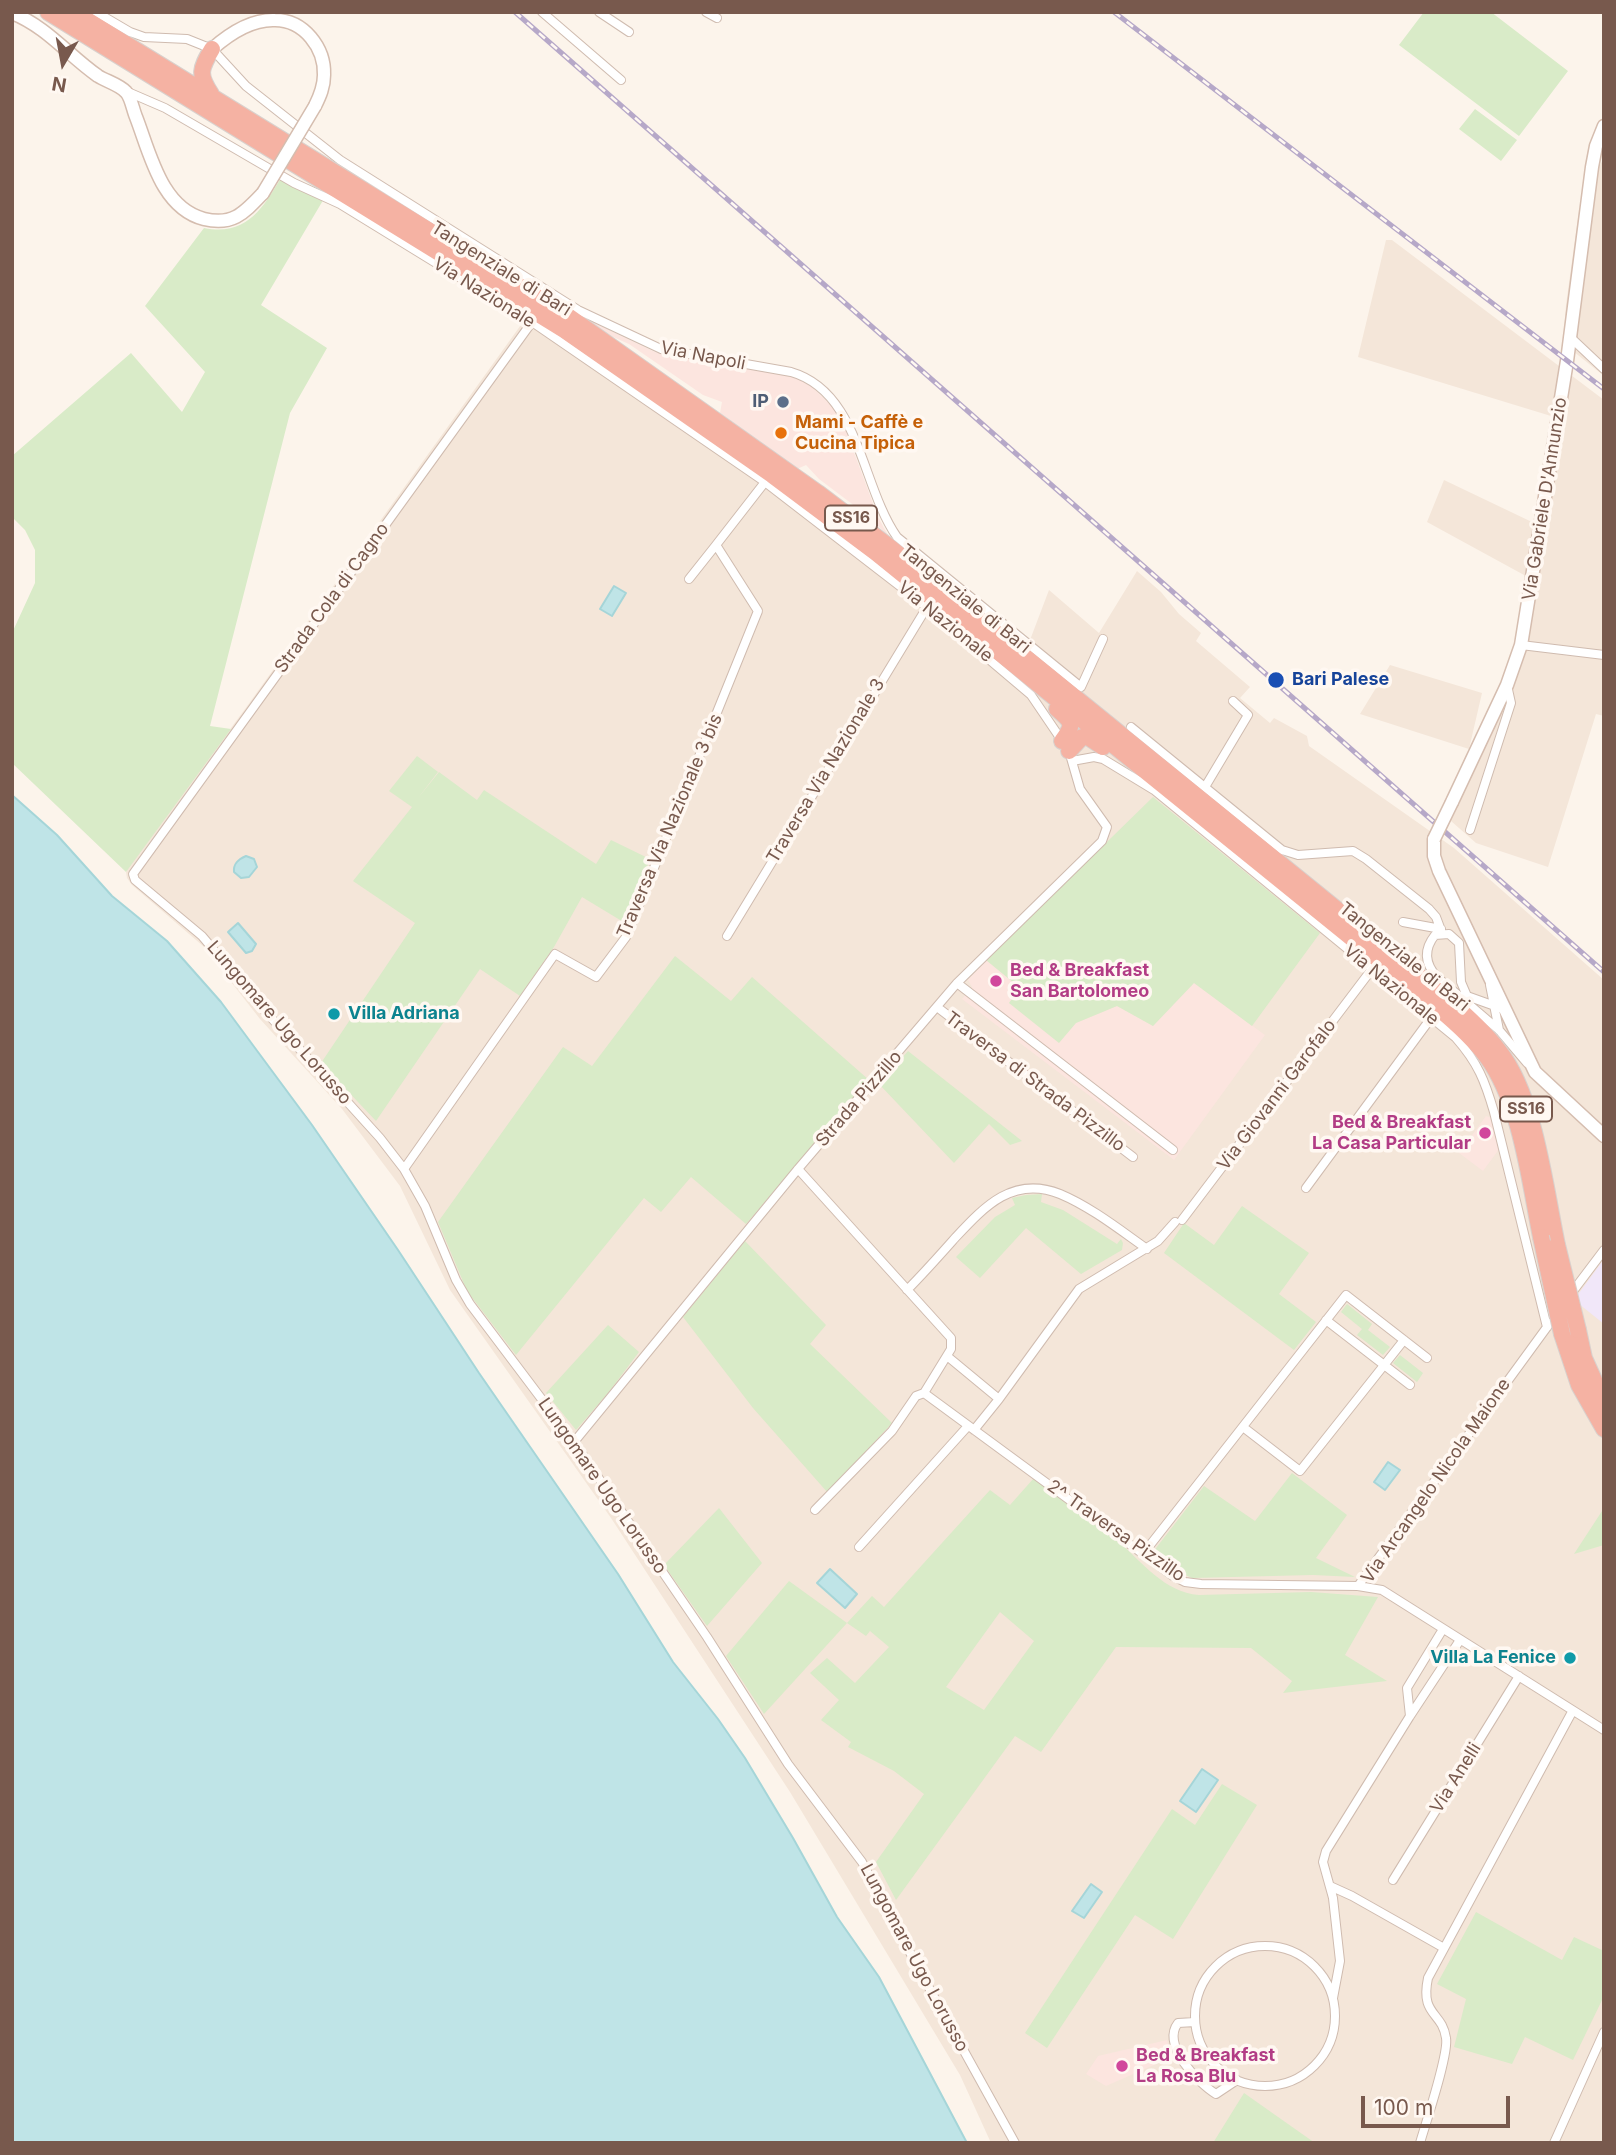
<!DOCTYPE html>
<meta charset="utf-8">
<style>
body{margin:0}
#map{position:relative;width:1616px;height:2155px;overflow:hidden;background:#fcf4eb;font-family:Inter,sans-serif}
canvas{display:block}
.frame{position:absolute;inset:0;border:14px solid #78594d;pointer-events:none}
.north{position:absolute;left:28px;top:28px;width:70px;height:70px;-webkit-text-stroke:5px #fff8f2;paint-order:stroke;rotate:190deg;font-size:19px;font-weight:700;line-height:28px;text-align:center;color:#78594d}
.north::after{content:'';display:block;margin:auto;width:24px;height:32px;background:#78594d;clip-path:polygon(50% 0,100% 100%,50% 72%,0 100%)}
.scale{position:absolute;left:1361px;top:2096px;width:149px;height:32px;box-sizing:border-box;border:4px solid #78594d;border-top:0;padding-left:9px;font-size:21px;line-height:24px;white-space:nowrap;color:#78594d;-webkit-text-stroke:5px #fff8f2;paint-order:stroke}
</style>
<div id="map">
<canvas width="1616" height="2155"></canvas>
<div class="frame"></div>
<div class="north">N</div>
<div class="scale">100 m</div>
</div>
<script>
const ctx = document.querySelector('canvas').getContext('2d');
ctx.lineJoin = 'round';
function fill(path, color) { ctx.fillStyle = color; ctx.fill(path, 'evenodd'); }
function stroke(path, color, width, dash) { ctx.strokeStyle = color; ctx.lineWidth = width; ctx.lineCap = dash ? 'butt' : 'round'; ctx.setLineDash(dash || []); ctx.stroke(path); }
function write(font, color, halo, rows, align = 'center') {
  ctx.font = font + ' Inter,sans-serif'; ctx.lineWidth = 7; ctx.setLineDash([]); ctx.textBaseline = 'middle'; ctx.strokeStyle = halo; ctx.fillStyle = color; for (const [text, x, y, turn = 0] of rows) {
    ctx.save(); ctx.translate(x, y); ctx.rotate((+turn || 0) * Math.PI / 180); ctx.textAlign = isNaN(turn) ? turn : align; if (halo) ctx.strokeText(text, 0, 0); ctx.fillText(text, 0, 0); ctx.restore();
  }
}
fill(new Path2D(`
 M1604,157V376L1563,343L1566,305L1579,210Z
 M1386,240H1392L1604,400V716L1596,714L1548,867L1476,843L1451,821L1512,682L1535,581L1427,522L1444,480L1534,523L1551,416L1358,357Z
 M531,318L666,408L1009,668L1030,640L1049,590L1099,633L1137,571L1161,592L1179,614L1201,633L1196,641L1250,687L1240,698L1270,723L1274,718L1307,736L1309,746L1454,848L1604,980V2143H991L960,2075L790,1792L611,1518L450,1290L400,1186L342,1109L260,1019L203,946L132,885L127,878L126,872L129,865L245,709L523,322Z
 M1390,665L1482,693L1469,749L1360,714Z`), '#f4e6d9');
fill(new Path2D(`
 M578,315L655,352L794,377L811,386L838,412L842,420L878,517L889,537L868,516L819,479L806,465L797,469L720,413L722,402L703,395L629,344L602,332Z
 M986,960L1021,988L1009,1003L1076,1023L1117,1006L1153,1026L1194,983L1265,1035L1174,1160L962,999L972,987L968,980Z
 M1486,1116L1492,1118L1500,1148L1483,1171L1459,1153Z
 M1167,2040L1172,2057L1106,2086L1086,2074L1098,2056Z`), '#fce5df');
fill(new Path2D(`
 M1604,1259V1324L1574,1300Z`), '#f1e7f9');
fill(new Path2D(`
 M1424,12H1491L1568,71L1519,136L1399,45Z
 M1475,109L1517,140L1501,161L1459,129Z
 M284,173L325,197L261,305L327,348L290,413L210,726L231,729L126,872L12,763V633L35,583V550L25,530L12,517V456L131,353L182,412L205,372L145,306L204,228C248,237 264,206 284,173Z
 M417,756L438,772L418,798L439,772L477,800L484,790L596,864L611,840L650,859L625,923L582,897L554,947L520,996L480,969L376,1121L321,1063L415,923L353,881L412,807L389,791Z
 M1153,797L1320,933L1252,1026L1194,983L1153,1026L1117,1006L1076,1023L1059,1043L1009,1003L1020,988L986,960Z
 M675,956L731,1001L752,977L869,1080L746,1224L691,1177L661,1212L644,1198L516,1355L467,1291L438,1222L563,1047L592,1066Z
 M908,1051L1022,1141L1010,1145L989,1124L954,1163L879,1084Z
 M1042,1194L1041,1202L1063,1210L1117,1244L1121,1239L1123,1243L1122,1250L1081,1274L1026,1228L980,1278L956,1257L995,1217L1015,1205L1012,1198L1026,1195Z
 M1242,1206L1309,1253L1279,1294L1316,1322L1294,1350L1164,1253L1184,1223L1214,1245Z
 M745,1241L826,1325L810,1344L892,1423L828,1493L753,1408L683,1317Z
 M1347,1304L1372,1324L1368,1330L1390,1347L1383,1355L1357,1335L1362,1329L1341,1312Z
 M608,1325L639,1352L608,1393L576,1430L546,1393Z
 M1400,1355L1423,1373L1417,1382L1393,1363Z
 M1292,1473L1347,1515L1316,1558L1355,1577L1313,1575L1192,1578L1181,1573L1153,1552L1204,1486L1255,1521Z
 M1034,1478C1062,1498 1092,1518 1118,1541C1142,1562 1164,1592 1199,1595L1311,1592L1378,1597L1345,1655L1387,1681L1283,1693L1292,1681L1251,1648L1116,1647L1041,1752L1015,1736L896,1900L876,1862L924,1794L894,1771L848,1747L851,1742L821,1720L839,1700L810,1673L827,1658L855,1683L889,1647L870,1631L866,1636L847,1623L764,1714L726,1656L789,1581L847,1623L872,1596L884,1607L990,1490L1010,1505ZM1000,1612L1034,1641L984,1710L946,1687Z
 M719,1508L762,1563L707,1626L664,1565Z
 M1604,1508V1545L1574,1554Z
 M1222,1784L1257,1805L1173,1939L1135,1915L1047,2048L1025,2033L1172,1809L1195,1825Z
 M1476,1912L1562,1960L1574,1937L1604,1951V1996L1573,2060L1525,2037L1512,2064L1454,2047L1466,1999L1437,1984Z
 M1244,2093L1315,2143H1213Z`), '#d9ebc8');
const water = new Path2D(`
 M614,586L626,593L612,616L600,609Z
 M12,795L57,835L112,896L167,941L221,1002L312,1125L398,1250L479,1373L618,1574L673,1662L718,1719L745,1758L793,1838L837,1917L879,1977L967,2143H12Z
 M246,856L254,859L257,867L249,877L241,878L234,872C233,863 239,859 246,856Z
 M238,923L256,944L252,951L246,953L228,932Z
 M1388,1462L1400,1470L1385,1490L1374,1482Z
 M830,1569L857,1594L845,1608L817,1583Z
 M1202,1769L1218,1780L1196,1812L1180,1801Z
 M1091,1884L1102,1892L1084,1918L1072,1911Z`);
fill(water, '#bfe4e7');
stroke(water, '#a5d5d8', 2);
const street = new Path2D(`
 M96,12L130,32L144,37L187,39L212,49L246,86L340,160L578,310L661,349L791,372C860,392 861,486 897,537L1081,687L1103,639
 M542,12L621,80
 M599,12L629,32
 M706,12L717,18
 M128,92L165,108L294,183L340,204L532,322L765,482L927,607L1031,695L1069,751L1080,789L1107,827L1102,841L957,983L798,1169L574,1442
 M532,322L133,874L135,880L202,936L266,1012L380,1138L404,1169L425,1206L456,1280L470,1304L574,1442L707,1637L788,1764L862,1862L923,1977L1015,2143
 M1569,336L1604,369
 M689,579L716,545
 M1521,645L1604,655
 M1131,727L1282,850L1298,855L1353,851L1366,859L1429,909L1436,917L1442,933
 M1072,761L1094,757L1103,759L1154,790L1456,1038C1478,1063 1485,1081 1494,1112L1547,1327
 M1205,787L1248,715L1233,701
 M1470,830L1511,703L1507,685
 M1403,922L1441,929
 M727,936L927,607
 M957,983L1173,1150
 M1490,985L1499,1030
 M937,1007L1133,1157
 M1506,1010L1467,996L1461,982L1459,943L1449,934L1435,935C1423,950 1425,964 1437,977L1499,1030L1527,1063
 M404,1169L555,954L596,977L626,937L758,611L716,545L765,482
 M798,1169L951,1338V1349L924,1393
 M1306,1188L1431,1018
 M1182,1220L1372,969
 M907,1290C924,1273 939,1256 955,1238C984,1207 1013,1175 1060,1194C1091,1207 1120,1230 1147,1249
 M1570,1295L1604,1250
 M1326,1320L1410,1385
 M947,1356L999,1399L974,1430
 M924,1393L1173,1576L1185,1582L1201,1584L1358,1586L1382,1590L1604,1730
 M999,1399L1079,1289L1158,1241L1175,1222
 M1243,1427L1300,1471L1404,1340
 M815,1510L892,1431L916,1396L924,1393
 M859,1547L968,1426
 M1143,1554L1346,1295L1427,1358
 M1358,1586L1550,1323
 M1410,1716L1407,1688L1443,1629
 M1393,1880L1519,1676
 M1330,1886L1352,1896L1444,1948
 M1195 2016a70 70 0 1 1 140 0a70 70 0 1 1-140 0Z
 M1333,1998L1340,1961L1333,1898L1323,1862L1326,1851L1410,1716L1460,1640
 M1195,2022L1178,2023C1161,2045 1198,2083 1216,2094L1237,2080
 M1420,2143C1426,2122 1449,2054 1446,2038C1442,2011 1420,2016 1428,1978L1572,1712
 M1554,2143L1604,2032`);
const secondary = new Path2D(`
 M12,13C47,27 68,55 98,76C106,81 120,85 126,92C131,97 133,110 136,117C150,153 161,208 204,219C233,226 244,213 263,193
 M212,49C229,34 251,19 275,20C304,20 325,48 324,75C324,87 320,96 315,106
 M1452,802L1507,685L1521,645L1567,361L1592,167L1596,146L1604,126
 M1434,839V856L1439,871L1535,1072L1604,1136`);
const highway = new Path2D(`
 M48,12L564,330L772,475L875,552L1438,1008C1456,1023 1473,1038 1487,1057C1521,1102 1530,1183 1541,1237
 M74,12L568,316L818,493L892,549L1446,998C1465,1014 1484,1031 1499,1051C1535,1097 1545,1188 1557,1245
 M211,94C198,75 200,69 212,49
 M1057,709C1072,722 1075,724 1062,741
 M1069,751L1082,737H1088L1103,747
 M1578,1330L1584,1358L1604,1402
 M1562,1334L1579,1385L1604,1429`);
stroke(street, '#cfbbaf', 10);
stroke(secondary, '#d5bdaf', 15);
stroke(highway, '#d9d1cd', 18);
stroke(street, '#fff', 8);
stroke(secondary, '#fff', 12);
stroke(highway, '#f5b2a3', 16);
const rail = new Path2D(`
 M515,12L1604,972
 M1114,12L1604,389`);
stroke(rail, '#b6a8c8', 5);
stroke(rail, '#fff8f2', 2.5, [8]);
const secondaryBridge = new Path2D(`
 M263,193L315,106
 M1434,839L1452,802`);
const highwayBridge = new Path2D(`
 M1541,1237L1562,1334
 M1557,1245L1578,1330`);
stroke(secondaryBridge, '#d5bdaf', 15, []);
stroke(highwayBridge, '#d9d1cd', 18, []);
stroke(secondaryBridge, '#fff', 12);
stroke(highwayBridge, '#f5b2a3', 16);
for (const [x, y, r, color] of [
 [783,402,7,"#5c6f8a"],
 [781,433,7,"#e8710a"],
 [1276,680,9,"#1a4fb4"],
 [996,981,7,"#d1479c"],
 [334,1014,7,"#0f9aa8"],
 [1485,1133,7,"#d1479c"],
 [1570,1658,7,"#0f9aa8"],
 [1122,2066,7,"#d1479c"]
]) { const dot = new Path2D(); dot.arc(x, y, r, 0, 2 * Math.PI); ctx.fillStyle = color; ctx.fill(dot); stroke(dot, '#fff8f2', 2.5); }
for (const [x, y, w] of [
 [851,518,52],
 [1526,1109,52]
]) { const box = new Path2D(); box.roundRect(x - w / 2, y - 12.5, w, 25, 5); ctx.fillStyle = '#fff8f2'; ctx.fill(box); stroke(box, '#78594d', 2); }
write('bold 16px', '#78594d', null, [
 ["SS16",851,518],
 ["SS16",1526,1109]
]);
write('18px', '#78594d', '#fff8f2', [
 ["Tangenziale di Bari",501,269,32],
 ["Via Nazionale",484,293,32],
 ["Via Napoli",703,356,11],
 ["Via Gabriele D'Annunzio",1545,499,-81],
 ["Strada Cola di Cagno",332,598,-54],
 ["Tangenziale di Bari",965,599,39],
 ["Via Nazionale",945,622,39],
 ["Traversa Via Nazionale 3",826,771,-59],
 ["Traversa Via Nazionale 3 bis",670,826,-67],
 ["Tangenziale di Bari",1404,957,39],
 ["Via Nazionale",1391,985,39],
 ["Lungomare Ugo Lorusso",279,1023,49],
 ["Traversa di Strada Pizzillo",1035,1082,37],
 ["Via Giovanni Garofalo",1277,1095,-53],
 ["Strada Pizzillo",859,1099,-49],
 ["Via Arcangelo Nicola Maione",1436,1481,-55],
 ["Lungomare Ugo Lorusso",602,1486,55],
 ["2^ Traversa Pizzillo",1116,1531,35],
 ["Via Anelli",1456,1778,-58],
 ["Lungomare Ugo Lorusso",914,1958,62]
]);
write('bold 18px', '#4e5e75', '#fff8f2', [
 ["IP",769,402]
], 'right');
write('bold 18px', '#c56008', '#fff8f2', [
 ["Mami - Caffè e",795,423],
 ["Cucina Tipica",795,444]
], 'left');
write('bold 18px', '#164399', '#fff8f2', [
 ["Bari Palese",1292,680]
], 'left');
write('bold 18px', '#b23c85', '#fff8f2', [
 ["Bed & Breakfast",1010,971],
 ["San Bartolomeo",1010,992],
 ["Bed & Breakfast",1471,1123,"right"],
 ["La Casa Particular",1471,1144,"right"],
 ["Bed & Breakfast",1136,2056],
 ["La Rosa Blu",1136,2077]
], 'left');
write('bold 18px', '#0d838f', '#fff8f2', [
 ["Villa Adriana",348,1014],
 ["Villa La Fenice",1556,1658,"right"]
], 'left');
</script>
